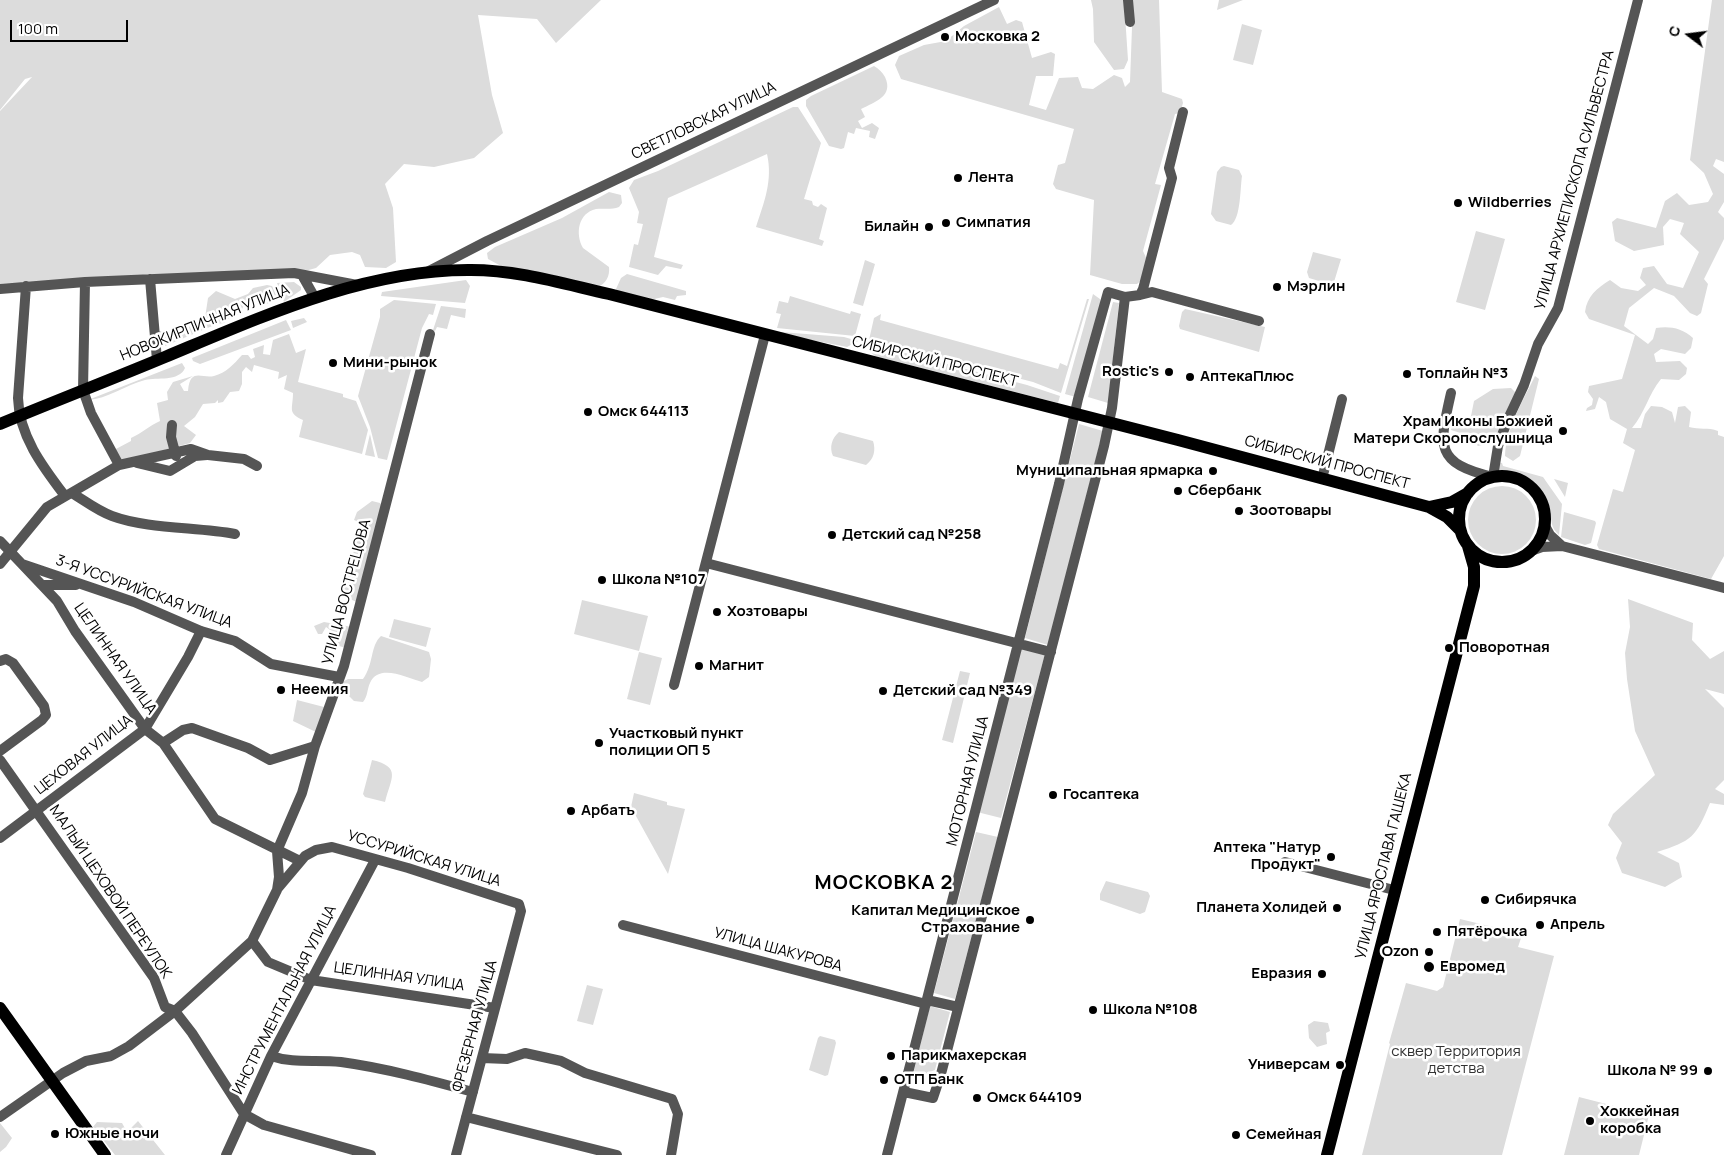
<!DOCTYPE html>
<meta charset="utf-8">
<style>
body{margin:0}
#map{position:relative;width:1724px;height:1155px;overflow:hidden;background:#fff;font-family:Manrope,sans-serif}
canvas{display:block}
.north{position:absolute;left:1664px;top:10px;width:50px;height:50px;-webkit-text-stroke:4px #fff;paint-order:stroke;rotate:285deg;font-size:14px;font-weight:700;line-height:20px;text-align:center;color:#000}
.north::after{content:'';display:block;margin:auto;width:18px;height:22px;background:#000;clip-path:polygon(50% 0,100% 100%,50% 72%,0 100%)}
.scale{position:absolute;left:10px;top:20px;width:118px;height:22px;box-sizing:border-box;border:2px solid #000;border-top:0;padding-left:6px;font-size:15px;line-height:18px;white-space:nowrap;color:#000;-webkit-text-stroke:4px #fff;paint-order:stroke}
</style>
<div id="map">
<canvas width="1724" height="1155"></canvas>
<div class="north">С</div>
<div class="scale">100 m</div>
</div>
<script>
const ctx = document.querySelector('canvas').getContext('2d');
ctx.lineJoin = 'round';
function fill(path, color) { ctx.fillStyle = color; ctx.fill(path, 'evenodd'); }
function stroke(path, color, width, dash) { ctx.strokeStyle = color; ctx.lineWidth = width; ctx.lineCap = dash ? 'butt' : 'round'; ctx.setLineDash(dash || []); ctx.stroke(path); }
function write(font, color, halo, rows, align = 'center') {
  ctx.font = font + ' Manrope,sans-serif'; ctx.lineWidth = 5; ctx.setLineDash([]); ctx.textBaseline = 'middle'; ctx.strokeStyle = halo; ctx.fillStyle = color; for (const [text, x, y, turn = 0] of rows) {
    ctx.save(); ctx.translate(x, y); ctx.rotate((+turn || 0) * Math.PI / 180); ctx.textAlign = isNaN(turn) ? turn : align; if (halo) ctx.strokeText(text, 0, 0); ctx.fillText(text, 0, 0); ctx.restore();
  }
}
fill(new Path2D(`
 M0,0H601L556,43L537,19L478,15L492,95L503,133L474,158L434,167L404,164L385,184L393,208L396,262L386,268L365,267L360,255L352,252L330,255L316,268L305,271L285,270L0,284V111L32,77L25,79L0,110Z
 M1091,0H1124L1128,60L1124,69L1114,70L1094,42L1093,9Z
 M1133,0H1159L1162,92L1182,99L1183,103L1180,113L1175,114L1155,184L1161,185L1143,251L1148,262L1144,278L1137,284H1122L1090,275L1094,200L1056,189L1053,184L1058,165L1065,163L1074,129L901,79L895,65L899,56L924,45L946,41L964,26L999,7L1007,24L1016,20L1022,22L1032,58L1051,52L1055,54L1053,76H1036L1029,105L1046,110L1059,78L1078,77L1082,88L1093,89L1114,75L1122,78L1125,87L1130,82Z
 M1219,0H1243L1217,10Z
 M1712,0H1724V162L1716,159L1713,166L1724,174V202L1718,212L1724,218V239L1704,279L1708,284L1701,313L1697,316L1690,313L1674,296L1654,288L1629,308L1624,326L1648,344L1653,339L1656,328C1670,326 1682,328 1693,338L1691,348L1685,354L1661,349L1654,354L1656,362L1680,361L1687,368L1686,374L1679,380L1661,379C1648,395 1645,413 1632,428H1641L1645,414L1651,406L1662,407L1672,412L1675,423L1678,407L1685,406L1691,412L1689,427C1699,430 1708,427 1718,431V435L1724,437V556L1711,579L1599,549L1597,545L1613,489L1623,492L1635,450L1623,443L1627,429L1610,419L1606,402L1599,397L1595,409L1586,411L1587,408L1592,405L1593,399L1588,392L1589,386L1622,379L1635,335L1589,319L1585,312C1587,296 1597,288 1610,280L1621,288L1638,291L1646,285L1640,278L1643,268L1654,266L1667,284L1683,288L1699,252L1680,234L1684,223L1670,219L1663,227L1664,245L1634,251L1615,241L1612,222L1617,218L1656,228L1665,201L1677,193L1689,205L1708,202L1713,194L1704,173L1690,160Z
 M1242,24L1262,30L1253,65L1233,60Z
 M874,66C879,69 882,72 885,77C894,96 875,102 861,109L865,117L858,121L862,128L872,123L879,128L875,139L869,137L870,131L856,128L854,134L848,132L844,148L841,149L829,146L806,106V100L811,96Z
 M793,107H798L821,143L804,199L812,201L813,205L818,207L821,204L827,208L819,239L824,241L822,246L756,227C764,202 773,181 767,154L668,198L654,257L683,265L681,269L666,266L658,275L629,267L634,244L638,245L643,224L637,223L639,212L629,188L634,180L658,171Z
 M1224,166L1239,170L1242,176C1240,189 1241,218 1231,225L1216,221L1211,214L1217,172L1221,167Z
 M609,192L621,195L622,203L619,207C611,210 604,208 596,209C578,213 575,234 583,248L609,267C610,276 606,284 597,287L503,267L488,259L487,253L495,247L562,218Z
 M1476,231L1505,239L1485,310L1456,302Z
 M1313,252L1341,259L1334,282L1329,284L1309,278L1307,272Z
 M865,260L875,264L863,306L853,303Z
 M627,274L686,291V295L677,296L675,300L663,297L650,300L618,292L616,289L621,278Z
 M466,280L470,286L465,303L381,296L382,292Z
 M294,282L301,287V290L284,302L277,283Z
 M267,285L272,286L277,295C272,307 264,304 253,301L243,307L239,315L233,314L224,323L217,324L165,346H159L158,331C175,331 191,329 205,318L208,298L216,291L235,299L248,294L253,288Z
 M1093,294L1100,299L1102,304L1076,397L1065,394Z
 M790,296L850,314L851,311L861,314L855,336L777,328L781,314L776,313L779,301L788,303Z
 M1087,299H1089L1061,393L1033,382L869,340L874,318L881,314L880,320L1058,369L1060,363L1067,366Z
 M394,300L436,304L433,315L429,314L422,328L387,460L378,458L370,427L358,396L380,317V309Z
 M1113,302L1119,303L1108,403L1088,397Z
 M441,306L466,309L465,318L451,315L447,329L437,327L435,331L433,330Z
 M1185,309L1265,327L1259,352L1180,329L1179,326L1182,312Z
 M304,318L307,322L293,328L291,321Z
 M286,320L291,330L200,364L193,361L192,358Z
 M781,332L844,337L858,341L847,347L781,334Z
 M289,334L296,353L306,349L298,382L343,394V397L356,401L368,430L362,454L299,437L303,420C287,413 293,409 293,393L284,389L287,375L278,379L279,372L254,365L252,372L246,367L242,372V384L239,391L230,392L223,402L218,403V400L215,403L203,404L195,417L184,426L196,435L190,443C167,449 144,456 120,462L114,450L131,441V438C142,433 149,426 160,421L157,403L168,400L167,392L173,382L193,376L180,384L184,391H188C190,367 202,379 214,376C226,373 234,364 242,355H248L251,359L255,357L253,349L264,345L263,354L270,355L273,340Z
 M867,343L1027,385L1060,396L1058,403L875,356L869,351Z
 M182,363L185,368C179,382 157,377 145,380C126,385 107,399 88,400Z
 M1535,376L1539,379L1520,456L1513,461L1505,456C1506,428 1523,401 1535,376Z
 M1511,388L1517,394C1508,415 1503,442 1478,446L1467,435L1451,430L1454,419L1471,416L1474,401L1493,389Z
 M1079,424L1103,431L1048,645L1025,638Z
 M839,432L873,441C876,450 874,459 866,465L833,456C829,447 832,438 839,432Z
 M370,434L375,457L365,455Z
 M1497,462L1502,463L1503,466L1543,477L1562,504L1559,535C1550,527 1552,521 1550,510C1545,486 1521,472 1498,473Z
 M1554,479L1568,483L1565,497Z
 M1468 520a34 34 0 1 1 68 0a34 34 0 1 1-68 0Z
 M372,501L380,503L383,508L357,602L347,598L343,593L361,523L354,520L357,512Z
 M1564,512L1595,521L1596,523L1591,543L1585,545L1561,537Z
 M1628,599L1693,623L1692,640L1710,659L1724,651V694L1705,689L1724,708V780L1715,789L1724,794V805L1710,803C1696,837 1692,841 1657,852L1679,863L1682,877L1665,887L1622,873L1616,858L1622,843L1608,825L1613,814L1655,775L1635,731L1627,679L1625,653L1630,627Z
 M582,600L648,616L639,651L574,634Z
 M394,619L431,628L426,647L389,637Z
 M324,622L352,627L346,648L329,643L333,632L326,627L322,634H318L314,626Z
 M381,636L429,652L431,659L429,677L422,682C407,678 379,663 370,683C367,689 368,696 363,702L354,701L341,688L342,682L348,679H363C374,664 370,646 381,636Z
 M1020,647L1045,654L1001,818L977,812Z
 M639,652L662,658L650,705L627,699Z
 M960,671L970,673L953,743L942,740Z
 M297,700L324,707L318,733L293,721Z
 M372,760C402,767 391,778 385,802L365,797L363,794Z
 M634,793L667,802V805L685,809L668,874L631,807Z
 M976,832L998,837L955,999L934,993Z
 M1106,881L1148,892L1150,896L1145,912L1140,914L1100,900V894Z
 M1460,919L1518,933L1521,938L1518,947L1554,956L1502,1155H1362L1390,1044L1389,1043L1406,983L1437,991L1443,987Z
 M587,985L603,989L593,1025L577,1021Z
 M930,1006L950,1012L935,1070L912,1079Z
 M1314,1021L1328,1023L1330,1031L1326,1033L1327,1044L1317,1047L1309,1038L1308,1025Z
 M820,1036L835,1040L836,1043L828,1075L825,1076L809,1070L818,1038Z
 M1579,1097L1649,1115L1639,1155H1564Z
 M138,1121L165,1155H115L93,1127L97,1122L122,1123L127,1132Z
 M0,1123L12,1138L6,1147L0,1152Z`), '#dcdcdc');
stroke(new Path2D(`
 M1128,0L1130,22
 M429,271L487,241L994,0
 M302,275L315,298
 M150,279L157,360
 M85,282L83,390L91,413L119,465
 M26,286L18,398C19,436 43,467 65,496
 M0,289L85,282L294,273L357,285
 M1140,295L1152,292L1259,321
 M1451,393C1439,446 1434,463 1493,477L1498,446L1508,419L1524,385L1538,344L1558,308L1638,0
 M172,425L171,437L176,456
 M137,463L170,471L195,456L207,455
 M1322,479L1342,399
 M72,493C85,501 98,511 112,516C147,529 197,527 235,534
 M1544,524L1550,535L1562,546
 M0,541L57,601L75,631L145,729L163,743L215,819L300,861
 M1531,551L1542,547L1562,546L1724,588
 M706,563L1051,652
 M0,564L47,507L119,465L191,449L208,455L244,459L257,466
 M22,564L134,602L201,631L235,641L271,664L339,677
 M42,585H76
 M0,661L6,659L13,663L44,706L46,715L42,720L0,751
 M674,685L765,335
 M163,743L183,730L192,728L248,748L270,760L315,746
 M0,760L154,978L165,1007L175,1011L192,1033L244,1114L264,1125L371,1155
 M0,838L145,729L188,657L201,631
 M1285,862L1394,890
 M278,888L305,856L316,850L332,847L408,868L519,904L521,911L456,1155
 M623,925L926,1004
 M252,941L268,962L311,980L495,1008
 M927,1000L958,1007
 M271,1056C294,1064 317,1059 341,1062C385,1068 429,1080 473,1092
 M482,1058L507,1059L525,1053L561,1061L585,1073L672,1099L678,1114L671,1155
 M904,1092L933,1098L941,1074L1104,446L1112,408L1125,297
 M0,1117L63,1073L86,1061L111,1056L129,1046L175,1011L252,941L277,890L279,877L277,851L302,793L315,746L344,666L430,334
 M466,1117L617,1155
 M226,1155L271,1056L375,860
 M887,1155L1059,484L1078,399L1108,292L1125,297L1140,295L1143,289L1172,178L1169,168L1183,112`), '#555', 10);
stroke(new Path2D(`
 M0,424C55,401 110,380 165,357C261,317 365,269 471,270C518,270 564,284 609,294L1178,440L1429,507L1447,517L1460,530
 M1459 519a43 43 0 1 1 86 0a43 43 0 1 1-86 0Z
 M1429,507L1452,502L1468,493
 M0,1008L105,1155
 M1327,1155L1474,586V567L1468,546`), '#000', 12);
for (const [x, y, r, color] of [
 [945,37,5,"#000"],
 [958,178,5,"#000"],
 [1458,203,5,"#000"],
 [946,223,5,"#000"],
 [929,227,5,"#000"],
 [1277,287,5,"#000"],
 [333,363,5,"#000"],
 [1169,372,5,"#000"],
 [1407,374,5,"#000"],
 [1190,377,5,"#000"],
 [588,412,5,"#000"],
 [1563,431,5,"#000"],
 [1213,471,5,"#000"],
 [1178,491,5,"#000"],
 [1239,511,5,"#000"],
 [832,535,5,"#000"],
 [602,580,5,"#000"],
 [717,612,5,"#000"],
 [1449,648,5,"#000"],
 [699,666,5,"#000"],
 [281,690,5,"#000"],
 [883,691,5,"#000"],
 [599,743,5,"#000"],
 [1053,795,5,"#000"],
 [571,811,5,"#000"],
 [1331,857,5,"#000"],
 [1485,900,5,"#000"],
 [1337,908,5,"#000"],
 [1030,920,5,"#000"],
 [1540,925,5,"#000"],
 [1437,932,5,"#000"],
 [1429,952,5,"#000"],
 [1429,967,6,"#000"],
 [1322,974,5,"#000"],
 [1093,1010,5,"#000"],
 [891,1056,5,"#000"],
 [1340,1065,5,"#000"],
 [1708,1071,5,"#000"],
 [884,1080,5,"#000"],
 [977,1098,5,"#000"],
 [1590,1121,5,"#000"],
 [55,1134,5,"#000"],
 [1236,1135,5,"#000"]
]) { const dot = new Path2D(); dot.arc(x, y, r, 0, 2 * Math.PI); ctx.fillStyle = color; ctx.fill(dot); stroke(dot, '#fff', 2); }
write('bold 15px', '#000', '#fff', [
 ["Московка 2",955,37],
 ["Лента",968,178],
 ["Wildberries",1468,203],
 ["Симпатия",956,223],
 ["Билайн",919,227,"right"],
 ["Мэрлин",1287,287],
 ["Мини-рынок",343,363],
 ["Rostic's",1159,372,"right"],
 ["Топлайн №3",1417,374],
 ["АптекаПлюс",1200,377],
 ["Омск 644113",598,412],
 ["Храм Иконы Божией",1553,422,"right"],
 ["Матери Скоропослушница",1553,439,"right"],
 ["Муниципальная ярмарка",1203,471,"right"],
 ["Сбербанк",1188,491],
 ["Зоотовары",1249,511],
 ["Детский сад №258",842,535],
 ["Школа №107",612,580],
 ["Хозтовары",727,612],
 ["Поворотная",1459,648],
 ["Магнит",709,666],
 ["Неемия",291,690],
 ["Детский сад №349",893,691],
 ["Участковый пункт",609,734],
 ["полиции ОП 5",609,751],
 ["Госаптека",1063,795],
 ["Арбатъ",581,811],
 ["Аптека \"Натур",1321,848,"right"],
 ["Продукт\"",1321,865,"right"],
 ["Сибирячка",1495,900],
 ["Планета Холидей",1327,908,"right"],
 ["Капитал Медицинское",1020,911,"right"],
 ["Страхование",1020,928,"right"],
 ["Апрель",1550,925],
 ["Пятёрочка",1447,932],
 ["Ozon",1419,952,"right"],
 ["Евромед",1440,967],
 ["Евразия",1312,974,"right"],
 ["Школа №108",1103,1010],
 ["Парикмахерская",901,1056],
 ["Универсам",1330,1065,"right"],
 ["Школа № 99",1698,1071,"right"],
 ["ОТП Банк",894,1080],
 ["Омск 644109",987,1098],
 ["Хоккейная",1600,1112],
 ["коробка",1600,1129],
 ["Южные ночи",65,1134],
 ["Семейная",1246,1135]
], 'left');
write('15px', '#000', '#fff', [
 ["СВЕТЛОВСКАЯ УЛИЦА",704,121,-26],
 ["УЛИЦА АРХИЕПИСКОПА СИЛЬВЕСТРА",1575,180,-75],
 ["НОВОКИРПИЧНАЯ УЛИЦА",205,323,-22],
 ["СИБИРСКИЙ ПРОСПЕКТ",935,362,14],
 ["СИБИРСКИЙ ПРОСПЕКТ",1327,463,15],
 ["3-Я УССУРИЙСКАЯ УЛИЦА",144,592,20],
 ["УЛИЦА ВОСТРЕЦОВА",347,592,-75],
 ["ЦЕЛИННАЯ УЛИЦА",115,659,55],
 ["ЦЕХОВАЯ УЛИЦА",84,755,-38],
 ["МОТОРНАЯ УЛИЦА",968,781,-76],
 ["УССУРИЙСКАЯ УЛИЦА",424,859,17],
 ["УЛИЦА ЯРОСЛАВА ГАШЕКА",1384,866,-76],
 ["МАЛЫЙ ЦЕХОВОЙ ПЕРЕУЛОК",110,892,56],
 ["УЛИЦА ШАКУРОВА",778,950,15],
 ["ЦЕЛИННАЯ УЛИЦА",399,977,8],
 ["ИНСТРУМЕНТАЛЬНАЯ УЛИЦА",285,1000,-63],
 ["ФРЕЗЕРНАЯ УЛИЦА",475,1026,-75]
]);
write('15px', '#333', '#fff', [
 ["сквер Территория",1456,1052],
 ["детства",1456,1069]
]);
ctx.letterSpacing = '1px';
write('bold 20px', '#000', '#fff', [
 ["МОСКОВКА 2",884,883]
]);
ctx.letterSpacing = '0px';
</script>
